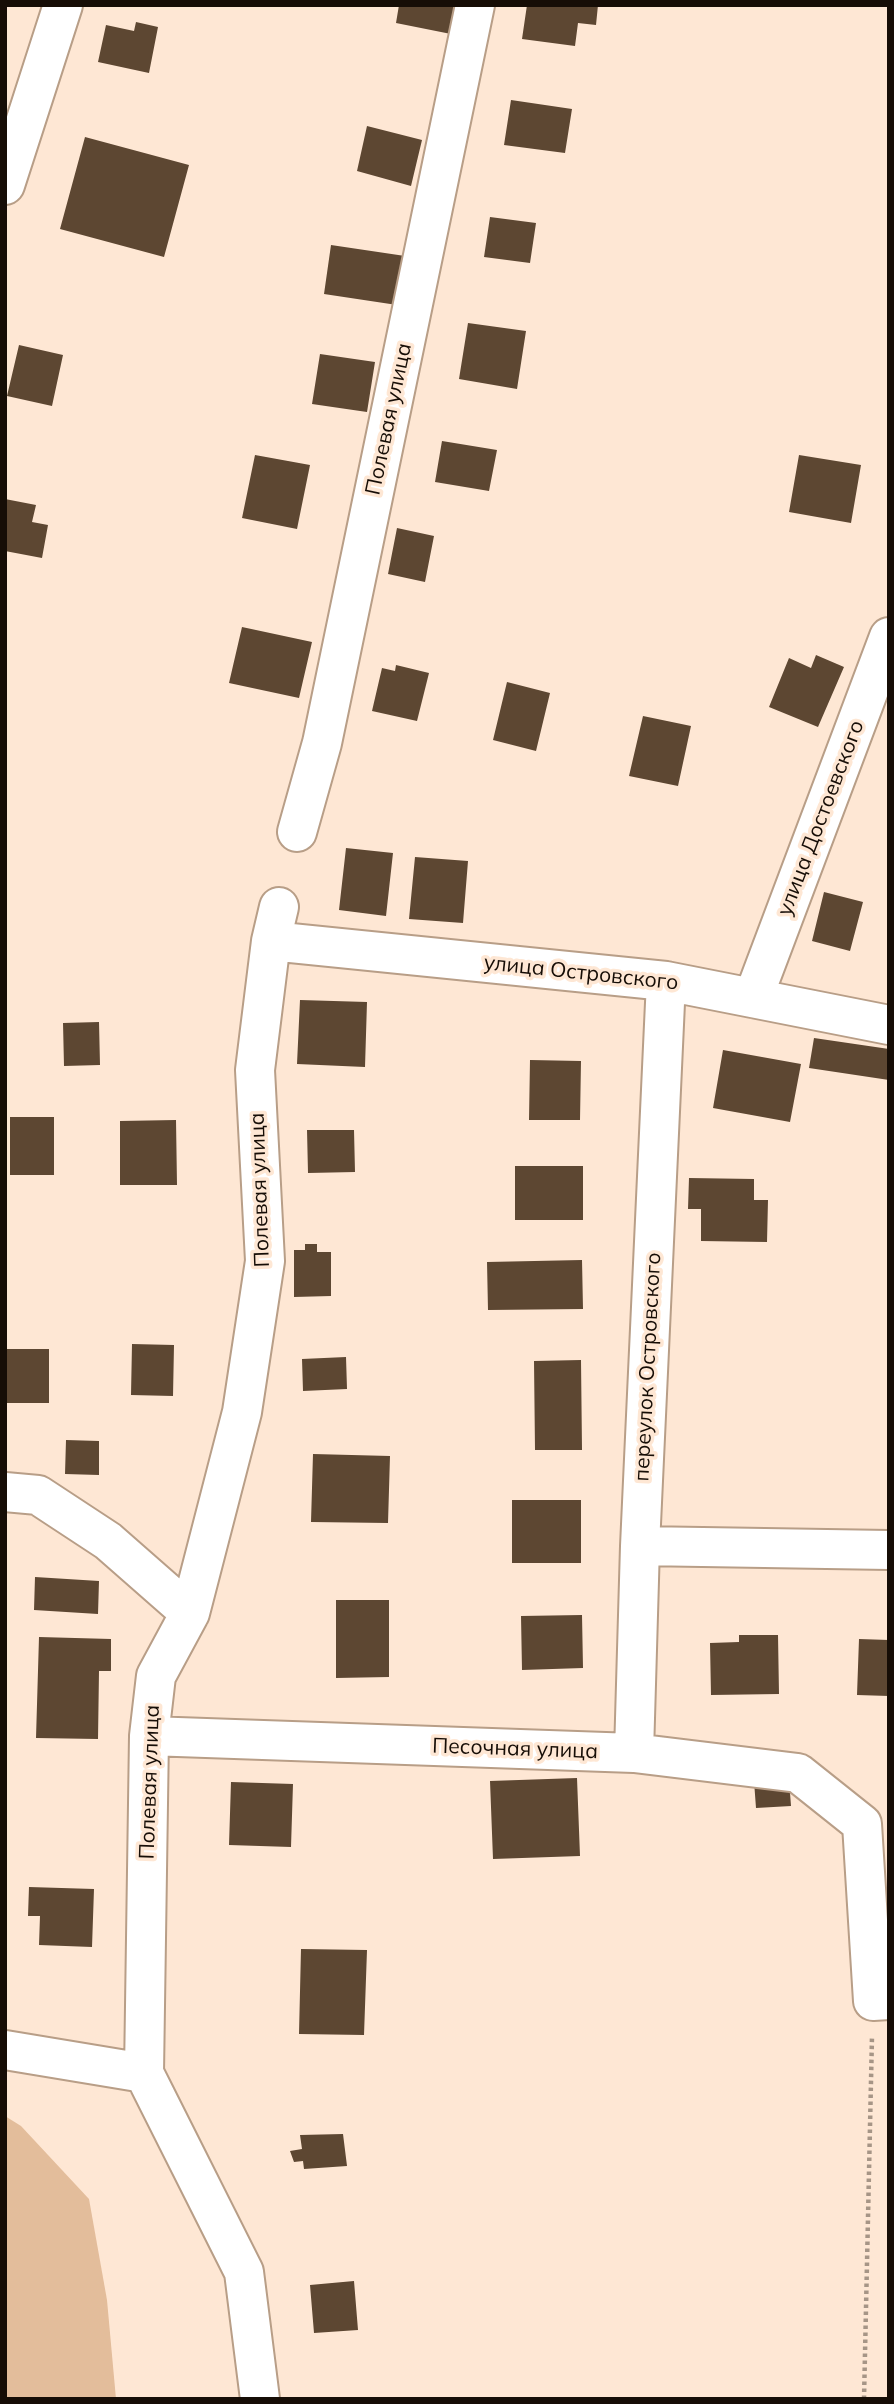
<!DOCTYPE html>
<meta charset="utf-8">
<style>
body{margin:0}
#map{position:relative;width:894px;height:2404px;overflow:hidden;background:#fee7d4;font-family:Mulish,sans-serif}
canvas{display:block}
.frame{position:absolute;inset:0;border:7px solid #160d06;pointer-events:none}
</style>
<div id="map">
<canvas width="894" height="2404"></canvas>
<div class="frame"></div>
</div>
<script>
const ctx = document.querySelector('canvas').getContext('2d');
ctx.lineJoin = 'round';
function fill(path, color) { ctx.fillStyle = color; ctx.fill(path, 'evenodd'); }
function stroke(path, color, width, dash) { ctx.strokeStyle = color; ctx.lineWidth = width; ctx.lineCap = dash ? 'butt' : 'round'; ctx.setLineDash(dash || []); ctx.stroke(path); }
function write(font, color, halo, rows, align = 'center') {
  ctx.font = font + ' Mulish,sans-serif'; ctx.lineWidth = 7; ctx.setLineDash([]); ctx.textBaseline = 'middle'; ctx.strokeStyle = halo; ctx.fillStyle = color; for (const [text, x, y, turn = 0] of rows) {
    ctx.save(); ctx.translate(x, y); ctx.rotate((+turn || 0) * Math.PI / 180); ctx.textAlign = isNaN(turn) ? turn : align; if (halo) ctx.strokeText(text, 0, 0); ctx.fillText(text, 0, 0); ctx.restore();
  }
}
fill(new Path2D(`
 M5,2116L21,2126L89,2199L107,2300L116,2399H5Z`), '#e3bd9b');
fill(new Path2D(`
 M399,5H462L456,35L396,23Z
 M527,5H598L596,25L578,23L575,46L522,39Z
 M136,22L158,27L149,73L98,62L106,25L134,31Z
 M511,100L572,109L565,153L504,145Z
 M367,126L422,140L411,186L357,171Z
 M85,137L189,165L164,257L60,229Z
 M490,217L536,223L530,263L484,257Z
 M331,245L405,256L397,305L324,294Z
 M468,323L526,331L517,389L459,379Z
 M19,345L63,355L52,406L7,396Z
 M320,354L375,362L367,412L312,404Z
 M442,441L497,450L489,491L435,482Z
 M255,455L310,465L297,529L242,518Z
 M799,455L861,465L851,523L789,512Z
 M5,499L36,505L32,522L48,525L42,558L5,551Z
 M397,528L434,536L425,582L388,574Z
 M242,627L312,642L299,698L229,683Z
 M816,655L844,667L818,727L769,707L789,658L811,668Z
 M396,665L429,673L417,721L372,711L382,668L395,671Z
 M507,682L550,693L536,751L493,740Z
 M643,716L691,726L678,786L629,776Z
 M346,848L393,853L386,916L339,910Z
 M415,857L468,861L463,923L409,919Z
 M824,892L863,902L850,951L812,941Z
 M300,1000L367,1002L365,1067L297,1064Z
 M99,1022L100,1065L64,1066L63,1023Z
 M814,1038L889,1049V1080L809,1068Z
 M723,1050L801,1064L790,1122L713,1108Z
 M530,1060L581,1061L580,1120H529Z
 M10,1117H54V1175H10Z
 M176,1120L177,1185H120V1121Z
 M307,1130H354L355,1172L308,1173Z
 M515,1166H583V1220H515Z
 M689,1178L754,1179V1200H768L767,1242L701,1241V1209H688Z
 M305,1244H317V1252H331V1296L294,1297V1250H305Z
 M582,1260L583,1309L488,1310L487,1262Z
 M132,1344L174,1345L173,1396L131,1395Z
 M5,1349H49V1403H5Z
 M346,1357L347,1389L303,1391L302,1359Z
 M581,1360L582,1450H535L534,1361Z
 M66,1440L99,1441V1475L65,1474Z
 M313,1454L390,1456L388,1523L311,1522Z
 M512,1500H581V1563H512Z
 M35,1577L99,1581L98,1614L34,1610Z
 M336,1600H389V1677L336,1678Z
 M582,1615L583,1668L522,1670L521,1616Z
 M739,1635H778L779,1694L711,1695L710,1643L739,1642Z
 M39,1637L111,1639V1671H99L98,1739L36,1738Z
 M859,1639L889,1640V1696L857,1695Z
 M577,1778L580,1856L493,1859L490,1781Z
 M789,1779L791,1806L756,1808L754,1781Z
 M231,1782L293,1784L291,1847L229,1845Z
 M29,1887L94,1889L92,1947L39,1945L40,1916H28Z
 M301,1949L367,1950L364,2035L299,2034Z
 M343,2134L347,2166L304,2169L303,2161L294,2162L290,2151L302,2149L300,2135Z
 M354,2281L358,2330L314,2333L310,2285Z`), '#5d4732');
const minor = new Path2D(`
 M5,185L63,5
 M297,832L322,743L475,5
 M271,941L666,981L889,1025
 M753,998L889,637
 M5,1492L38,1495L108,1541L190,1613
 M640,1546L889,1550
 M149,1736L634,1753L798,1773L862,1824L873,2001L889,2000
 M634,1753L640,1546L666,981
 M5,2050L144,2073
 M260,2399L244,2272L144,2073L149,1736L156,1676L190,1613L242,1412L265,1261L255,1070L271,941L279,907`);
stroke(minor, '#b89e87', 42);
stroke(new Path2D(`
 M864,2399L872,2036`), '#a69586', 4.5, [3.5, 3.5]);
stroke(minor, '#fff', 38);
write('21px', '#160d06', '#fee7d4', [
 ["Полевая улица",389,419,-78],
 ["улица Достоевского",821,818,-69],
 ["улица Островского",581,973,6],
 ["Полевая улица",260,1190,-92],
 ["переулок Островского",648,1367,-87],
 ["Песочная улица",515,1749,2],
 ["Полевая улица",150,1782,-88]
]);
</script>
